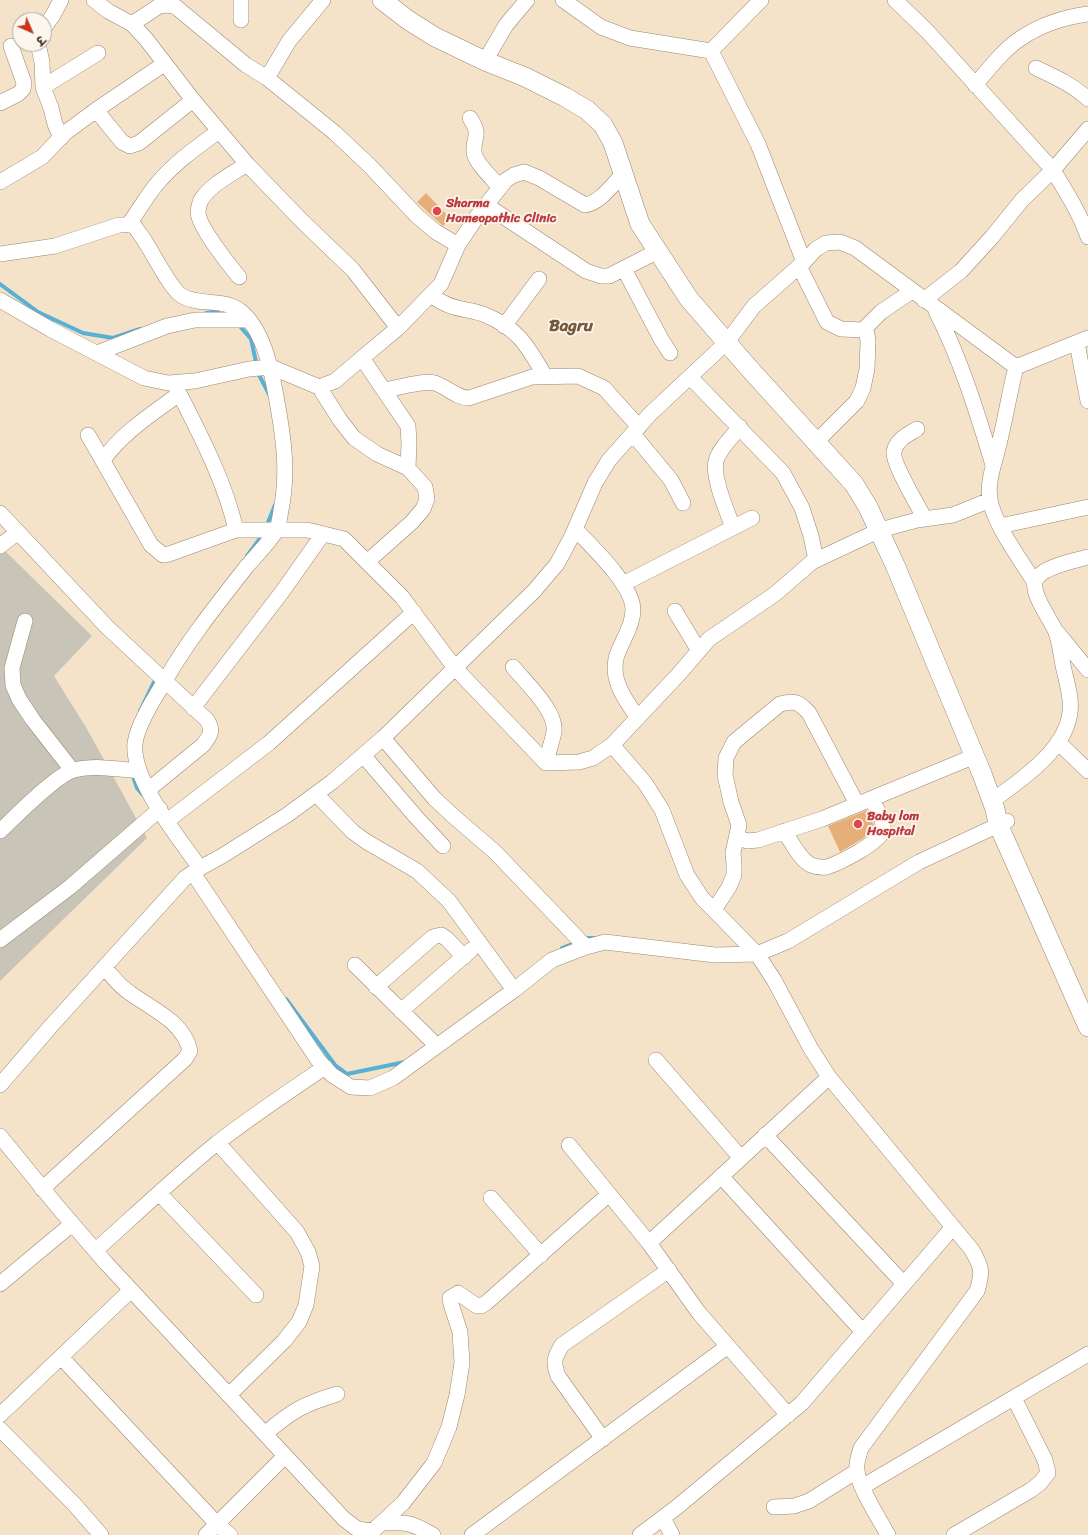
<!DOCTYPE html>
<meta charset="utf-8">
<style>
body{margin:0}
#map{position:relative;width:1088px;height:1535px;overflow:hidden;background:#f5e3c9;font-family:Sriracha,"Playpen Sans Deva",sans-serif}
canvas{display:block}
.north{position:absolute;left:12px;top:12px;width:40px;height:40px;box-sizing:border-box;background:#fbf7ec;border:1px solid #aea59a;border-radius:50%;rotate:135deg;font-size:11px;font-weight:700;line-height:16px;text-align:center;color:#3b2a1e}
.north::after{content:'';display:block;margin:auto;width:14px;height:18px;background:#c8321e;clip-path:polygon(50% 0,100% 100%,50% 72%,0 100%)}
</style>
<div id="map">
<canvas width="1088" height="1535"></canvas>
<div class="north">उ</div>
</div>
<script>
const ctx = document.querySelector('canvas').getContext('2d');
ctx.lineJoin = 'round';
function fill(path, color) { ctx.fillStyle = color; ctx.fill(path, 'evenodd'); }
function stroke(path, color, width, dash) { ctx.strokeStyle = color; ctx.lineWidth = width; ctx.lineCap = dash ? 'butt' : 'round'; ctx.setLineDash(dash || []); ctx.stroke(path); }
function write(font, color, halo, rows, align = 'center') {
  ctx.font = font + ' Sriracha,sans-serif'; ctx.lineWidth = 3.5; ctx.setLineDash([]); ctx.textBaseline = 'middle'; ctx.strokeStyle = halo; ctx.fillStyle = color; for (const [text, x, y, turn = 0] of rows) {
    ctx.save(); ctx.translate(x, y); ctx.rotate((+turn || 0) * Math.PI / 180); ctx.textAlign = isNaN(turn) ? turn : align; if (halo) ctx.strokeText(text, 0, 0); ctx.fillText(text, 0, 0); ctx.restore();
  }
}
fill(new Path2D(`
 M0,546L92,636L54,676L87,729L147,838L0,981Z`), '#c8c4b8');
stroke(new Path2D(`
 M0,284L38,312L83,333L113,338L140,329
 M206,313L218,311
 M238,324L251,339L256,362
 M258,373L269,394
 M267,525L275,505
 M247,556L261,537
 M140,711L154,682
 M133,776L137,788L143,795
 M585,938H597
 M562,948L575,943
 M286,999L335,1065L347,1074L405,1062`), '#56b1d4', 4);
fill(new Path2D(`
 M426,193L450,218L443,226L417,202Z
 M867,810L874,826L873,830L862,839L840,852L828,826Z`), '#e6af7a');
const minor = new Path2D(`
 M94,0L108,11L132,24L146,39L193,100L247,164L302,221L353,270L398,328
 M241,0V20
 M323,0L289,41L267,78L335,133L370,166L417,216L436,232L458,245
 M563,0L601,27L630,38L711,51
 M761,0L711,51L758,144L804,262
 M895,0L927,31L1053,170C1066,192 1080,213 1088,237
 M132,24L159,6L167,5L176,7L246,65L267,78
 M44,28L53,15L61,0
 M38,44L42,62L43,87L51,108L55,124L61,138
 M485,61L506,25L527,0
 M1036,68C1055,77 1073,85 1088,99
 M975,85C989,69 1003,50 1021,38C1041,25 1065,17 1088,14
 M43,87L98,53
 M0,103L18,94L23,89L24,83L11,46
 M96,110L122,142L130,146L139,143L193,100
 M470,118C482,137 473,135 474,152C475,163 493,179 500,187
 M0,182L42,157L65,133L96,110L164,64
 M486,205L586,271L601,276H609L658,251
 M128,225C138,212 146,197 156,185C174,163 197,147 219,131
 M0,254L55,246L119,225C124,225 131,224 135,227C137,229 138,232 140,234C151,248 169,288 182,296C199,306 222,298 239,310C263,328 271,368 276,396C283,434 289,471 281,510C280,516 279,524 277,529C274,537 254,558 247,566C219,602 189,639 166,679C156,696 138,723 135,743C131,780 179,838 200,868
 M799,266L827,322L841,329L863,330L867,334L868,341L867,369L863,388L857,401L816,442
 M624,269L661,339L670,353
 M239,277C229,265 198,226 198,212C198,209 200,202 201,200C211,184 232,174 247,164
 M431,295C435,298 439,301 444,303C456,310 470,309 483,314C518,328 527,345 545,376
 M0,300L50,329L144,378L168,383L195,381L249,369L271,367L319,387L335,381L362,358L398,328L441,284L458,245L478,215L506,180L514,175L524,172L539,178L585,205C600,203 613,184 623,174
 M924,300L961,271L992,237L1022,200L1053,170L1088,129
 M936,311C961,360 977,412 993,465
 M504,326L539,279
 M863,330L881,312L912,291
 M1077,343L1088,401
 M97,353L167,326L195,320H248
 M362,358L408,426L409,443L408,468
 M1016,367C1009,394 1005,422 998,448C994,465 987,482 990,499C993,523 1022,562 1035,583
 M690,377L783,473L802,508L811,536L816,560
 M174,383C198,431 224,478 236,530
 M319,387L340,420L354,438L377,454L408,468L425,487L427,499L423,509L412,522L367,562
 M385,390C398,388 422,380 435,383C447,387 457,398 469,398L532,377L578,376L604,388L639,427
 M917,429C907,435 896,440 894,452C892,462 919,508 925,519
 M633,434L671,480L683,503
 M88,435L151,545L163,555L169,554L236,530H307L344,539L402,597L455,668L546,763L579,762L593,758L612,745L678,675L709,639L775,594L812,562L880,530L917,520L953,515L990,500
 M103,460C123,432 152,414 179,394
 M0,513L107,627L207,720C214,731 210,736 203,745L148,790
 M1000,526L1088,507
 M733,527C727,512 712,477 716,461C719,449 732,437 740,427
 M575,529C592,547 633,585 633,610C633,620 628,631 624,639C621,646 617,653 616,659C611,681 626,701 638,718
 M0,546L18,532
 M623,584L752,518
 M675,611L699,651
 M25,621L12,668L13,685L19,699L33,720L72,770
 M1057,632L1088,670
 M513,667C526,683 557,711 554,732C552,742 548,753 546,763
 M193,708L282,592L323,534
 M383,738L434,798L452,815L495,852L586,947
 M1058,742L1088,771
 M612,745L645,783L662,810L687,875L702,898L757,954L774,980L811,1049L829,1077L972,1250C982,1268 983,1271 977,1291L861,1448C859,1455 856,1462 857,1470C858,1487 879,1518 888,1535
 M363,755L416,817L443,846
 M316,794L353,832L367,842L417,871L449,901L514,990
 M992,801C1020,780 1066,751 1070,712C1072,699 1067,683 1064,670C1061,658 1060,637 1053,626C1048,616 1032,594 1035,582C1039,567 1074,561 1088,557
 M167,821L269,743L414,612
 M0,831C15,817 57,774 74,770C95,765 118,769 139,771
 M784,831C792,842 799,859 811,865C816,867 821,868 827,867C839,863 880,843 883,830C885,820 876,808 871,799
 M737,837L747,841L758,840L822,819L975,756
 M193,873L318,1060L332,1075L351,1087L370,1088L393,1078L514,990L552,960L586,947L605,942L715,955L757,954L788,941L919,862L1007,821
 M714,910L729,887L734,875V864L733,853L739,825L731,802L725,775L726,758L734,742L780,704C795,700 799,702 809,713L857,804
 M0,940L70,887L160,809
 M355,965L437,1046
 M376,987L433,937L441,935L447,939L464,957
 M401,1011L471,950
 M656,1060L741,1158
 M0,1085L51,1026L185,878L200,868L222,856L287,815L332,782L383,738L534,591L557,564L572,536L595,483L609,460L650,414L727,342L754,306L804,262L816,249L826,243L840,242L855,248L1016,367L1088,338
 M765,1135L904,1284
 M0,1136L57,1206L106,1263L344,1519L356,1528L367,1531L375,1529L403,1503L434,1463L449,1427L457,1395L462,1363L460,1332L451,1304L450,1298L458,1293L477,1306H481L486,1303L609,1194
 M218,1143L297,1232L308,1252L312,1266L306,1305L299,1322L284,1341L229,1395
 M569,1145L649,1243
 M721,1176L863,1332
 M42,1189L185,1059L190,1051C184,1022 152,1009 130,993C120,987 112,976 104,967
 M159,1193L256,1295
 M491,1198L541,1255
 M96,1250C136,1214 175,1177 217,1143C252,1116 288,1092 325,1067
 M0,1284L72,1224
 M61,1357L217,1524L230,1535
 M0,1415L131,1290
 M788,1415L699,1313L649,1243L829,1077
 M0,1429L74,1504L101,1535
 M265,1434C291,1411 304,1404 337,1394
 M603,1439L558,1376C553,1362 554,1358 562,1345L669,1270
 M862,1487L1088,1354
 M774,1507L794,1506L809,1501L857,1471
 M663,1518L672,1535
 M383,1523C408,1522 412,1523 433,1535
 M206,1535L285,1456
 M472,1535L728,1346
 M640,1535L677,1507L802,1403L953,1227
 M954,1535L1031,1490L1040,1483L1048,1473L1045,1460L1014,1398`);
const major = new Path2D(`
 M382,0L408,20L435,37L485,61L525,77L565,97L587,110L603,125L613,143L640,224L689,299L748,367L854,484L868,507L895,565L982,774L995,809L998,824L1088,1027`);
stroke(minor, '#988674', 16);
stroke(major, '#988674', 20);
stroke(minor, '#fff', 15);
stroke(major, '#fff', 19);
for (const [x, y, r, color] of [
 [437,211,5,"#e0444e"],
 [858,824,5,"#e0444e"]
]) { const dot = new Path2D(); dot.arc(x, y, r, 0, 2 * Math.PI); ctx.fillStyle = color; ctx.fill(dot); stroke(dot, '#fbf7ec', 1.5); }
write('bold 13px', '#be3a42', '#fbf7ec', [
 ["Sharma",446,204],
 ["Homeopathic Clinic",446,219],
 ["Baby lom",867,817],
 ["Hospital",867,832]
], 'left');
write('bold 17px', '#77593e', '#fbf7ec', [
 ["Bagru",571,327]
]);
</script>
